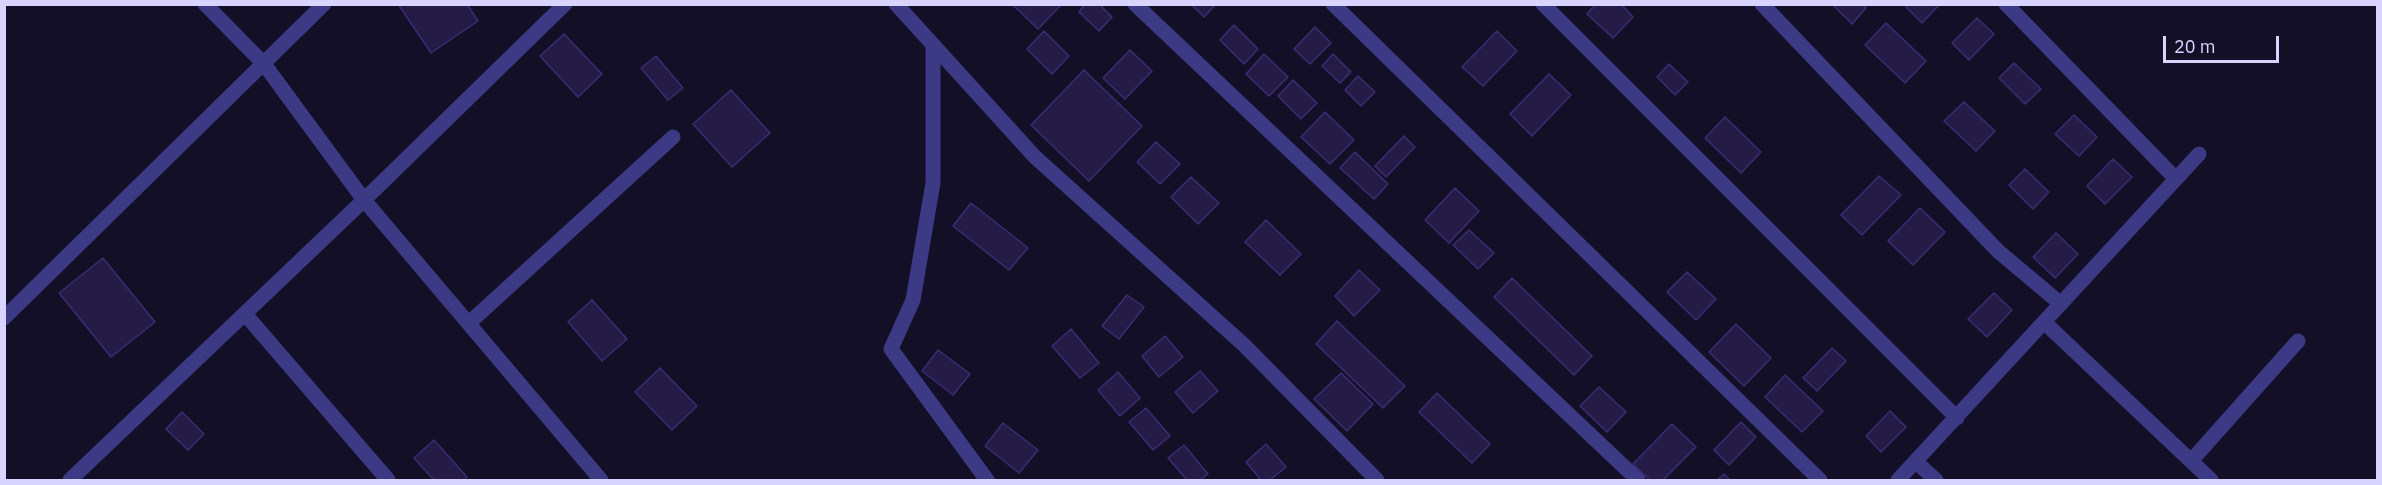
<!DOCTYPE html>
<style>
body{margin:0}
#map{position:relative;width:2382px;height:485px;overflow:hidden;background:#130f26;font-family:"IBM Plex Sans",sans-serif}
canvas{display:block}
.frame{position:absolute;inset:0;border:6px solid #d9d4ff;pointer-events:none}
.scale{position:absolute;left:2163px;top:36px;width:116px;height:27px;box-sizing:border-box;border:3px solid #d9d4ff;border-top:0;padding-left:8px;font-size:18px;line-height:21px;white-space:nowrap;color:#d9d4ff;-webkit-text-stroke:4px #130f26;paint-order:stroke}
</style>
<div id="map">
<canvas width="2382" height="485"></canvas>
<div class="frame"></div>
<div class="scale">20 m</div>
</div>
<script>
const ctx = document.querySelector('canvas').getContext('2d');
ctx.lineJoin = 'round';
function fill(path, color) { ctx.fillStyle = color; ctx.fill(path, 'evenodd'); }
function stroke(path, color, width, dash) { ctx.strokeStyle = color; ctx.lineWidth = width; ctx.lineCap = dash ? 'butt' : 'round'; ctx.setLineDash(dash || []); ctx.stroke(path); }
const building = new Path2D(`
 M398,4H467L478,21L431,53Z
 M1012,4H1062L1038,29Z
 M1085,4H1099L1112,17L1099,31L1079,12Z
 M1191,4H1216L1204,17Z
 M1596,4H1621L1633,17L1613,38L1587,14Z
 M1832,4H1863L1866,8L1852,24Z
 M1909,4H1940L1922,23L1906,7Z
 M1977,18L1994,34L1969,60L1952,43Z
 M1886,23L1926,61L1905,83L1865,45Z
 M1234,25L1258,49L1244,64L1220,40Z
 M1315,27L1331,43L1310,64L1294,49Z
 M1044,31L1069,56L1052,74L1027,49Z
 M1497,31L1517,51L1483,86L1462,67Z
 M564,34L602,74L578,97L540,56Z
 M1130,50L1152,71L1125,99L1103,78Z
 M1264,54L1288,77L1269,96L1246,74Z
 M1333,54L1351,72L1340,83L1322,66Z
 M656,56L683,88L668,100L641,68Z
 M2014,63L2041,89L2025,104L1999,78Z
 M1669,64L1688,82L1675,95L1657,77Z
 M1084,70L1142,126L1089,181L1031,125Z
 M1549,74L1571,95L1532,136L1510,114Z
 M1358,76L1375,92L1361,106L1345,90Z
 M1293,80L1317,103L1301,119L1278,96Z
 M731,90L770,133L732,167L693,124Z
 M1964,102L1995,131L1976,151L1944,121Z
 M1325,112L1354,140L1330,164L1301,137Z
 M2074,115L2097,137L2079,156L2055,134Z
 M1725,117L1761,152L1741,173L1705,138Z
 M1404,136L1415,147L1386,177L1375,166Z
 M1156,142L1180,164L1160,184L1137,162Z
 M1355,152L1388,184L1374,199L1340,168Z
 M2113,159L2132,177L2105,204L2087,186Z
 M2025,169L2049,192L2033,209L2009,185Z
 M1879,176L1901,195L1862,235L1841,215Z
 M1191,177L1219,203L1198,224L1171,197Z
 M1455,188L1479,211L1449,243L1425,220Z
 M971,203L1028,248L1009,270L953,226Z
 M1920,208L1945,232L1913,265L1888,241Z
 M1266,220L1301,254L1280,275L1245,242Z
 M1469,230L1494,253L1478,269L1453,245Z
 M2056,233L2078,254L2055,278L2033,257Z
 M103,258L155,322L111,357L59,293Z
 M1359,270L1380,290L1354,316L1335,296Z
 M1687,272L1716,299L1696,320L1667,292Z
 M1512,278L1592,356L1574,375L1494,297Z
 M1994,293L2012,310L1987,337L1968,319Z
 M1127,295L1144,307L1119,339L1102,326Z
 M592,300L627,339L602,361L568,322Z
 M1337,321L1405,386L1383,408L1316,344Z
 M1736,324L1771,358L1744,386L1709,352Z
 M1071,329L1099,363L1080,378L1052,346Z
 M1165,336L1183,357L1159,377L1142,356Z
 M1832,348L1846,361L1817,391L1803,378Z
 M938,350L970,374L953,395L922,371Z
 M660,368L697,406L672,430L635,392Z
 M1200,371L1218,391L1193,413L1175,392Z
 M1118,372L1140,398L1120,416L1098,390Z
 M1341,373L1373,404L1347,431L1314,399Z
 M1785,375L1823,411L1802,432L1765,397Z
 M1599,387L1626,412L1607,432L1580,406Z
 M1437,393L1490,444L1472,463L1419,412Z
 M1146,408L1170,436L1153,450L1129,422Z
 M1890,411L1906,427L1881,452L1866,436Z
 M182,412L204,434L188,450L166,429Z
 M1741,422L1756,437L1729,465L1714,450Z
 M1003,423L1038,450L1019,473L985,446Z
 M1672,424L1696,447L1663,480H1650L1633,464Z
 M434,440L467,477L463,480H434L414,458Z
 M1266,444L1286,467L1270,480H1261L1246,462Z
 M1184,445L1208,474L1200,480H1187L1168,458Z
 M1724,474L1730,480H1717Z`);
fill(building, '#241b47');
stroke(building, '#3b2d73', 1.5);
stroke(new Path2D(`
 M205,4L264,64L364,200L601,480
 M896,4L1035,157L1244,345L1377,480
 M1135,4L1638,480
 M1333,4L1820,480
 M1543,4L1957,418
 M1762,4L1998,251L2061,304
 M2006,4L2176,179
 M933,45V183L913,300L891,349L987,480
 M245,314L388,480
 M4,318L324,4
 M2044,322L2211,480
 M469,323L673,137
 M2191,461L2298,341
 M1916,462L1936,480
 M70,480L364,200L565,4
 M1898,480L2199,154`), '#3d3a85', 15);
</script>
